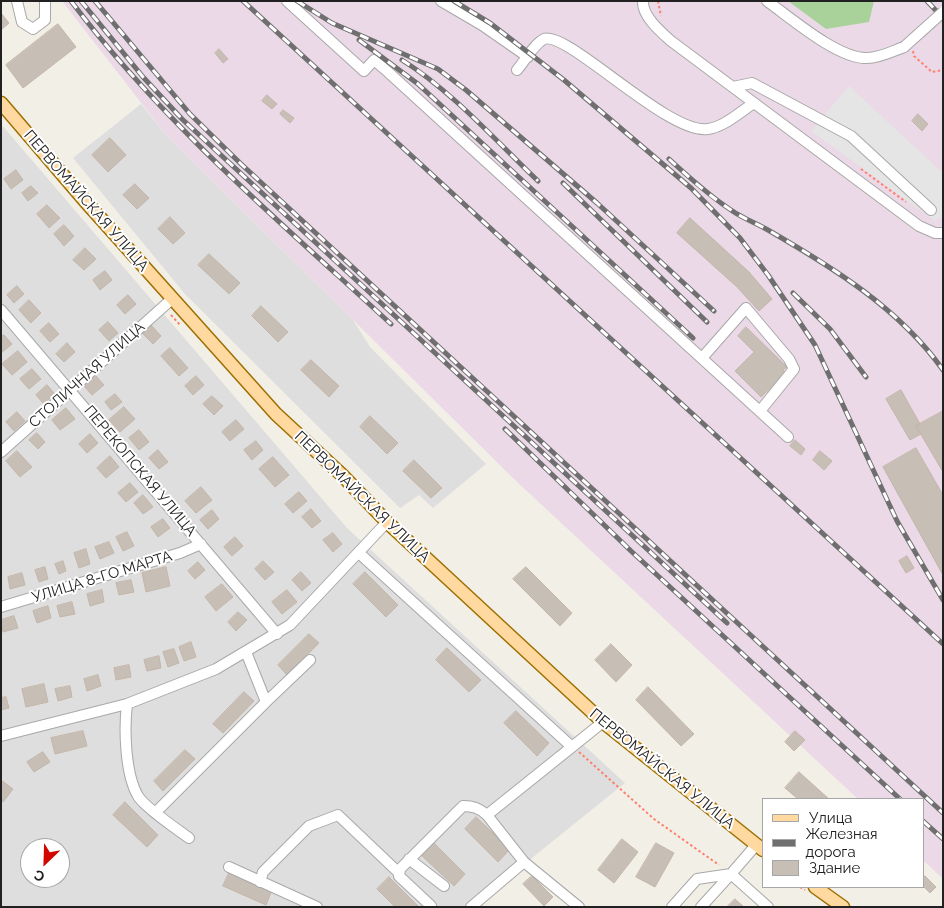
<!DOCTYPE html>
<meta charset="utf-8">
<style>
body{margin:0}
#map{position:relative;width:944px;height:908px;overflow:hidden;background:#f2efe7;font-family:Raleway,sans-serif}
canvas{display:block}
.frame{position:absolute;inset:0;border:2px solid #212121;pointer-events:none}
.legend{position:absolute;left:762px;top:798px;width:162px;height:90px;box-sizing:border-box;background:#fff;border:1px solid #a6a6a6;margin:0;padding:6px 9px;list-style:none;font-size:15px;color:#212121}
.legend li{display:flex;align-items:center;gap:10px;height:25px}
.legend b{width:25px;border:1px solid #a6a6a6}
.north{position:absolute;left:20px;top:838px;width:50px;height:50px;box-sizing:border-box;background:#fff;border:1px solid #a6a6a6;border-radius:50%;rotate:204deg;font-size:14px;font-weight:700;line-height:20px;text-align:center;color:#212121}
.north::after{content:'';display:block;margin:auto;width:18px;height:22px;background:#d20800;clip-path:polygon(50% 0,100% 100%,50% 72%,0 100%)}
</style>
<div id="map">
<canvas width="944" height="908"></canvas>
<div class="frame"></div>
<ul class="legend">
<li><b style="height:6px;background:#ffd99f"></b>Улица</li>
<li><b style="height:6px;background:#6f6f6f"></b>Железная дорога</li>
<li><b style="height:14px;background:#c7beb6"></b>Здание</li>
</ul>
<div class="north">С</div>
</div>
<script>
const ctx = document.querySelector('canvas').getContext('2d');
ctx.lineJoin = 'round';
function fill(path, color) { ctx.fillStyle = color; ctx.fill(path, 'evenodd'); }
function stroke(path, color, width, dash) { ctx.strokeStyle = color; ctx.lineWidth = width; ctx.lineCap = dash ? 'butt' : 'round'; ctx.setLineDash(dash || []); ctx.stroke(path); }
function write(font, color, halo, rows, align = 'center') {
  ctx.font = font + ' Raleway,sans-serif'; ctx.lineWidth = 4; ctx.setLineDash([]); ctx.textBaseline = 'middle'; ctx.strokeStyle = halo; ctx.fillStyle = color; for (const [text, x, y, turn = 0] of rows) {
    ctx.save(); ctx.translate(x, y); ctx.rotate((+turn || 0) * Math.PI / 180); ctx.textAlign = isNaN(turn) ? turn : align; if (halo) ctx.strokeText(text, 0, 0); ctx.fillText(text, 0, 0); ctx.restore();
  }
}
fill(new Path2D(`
 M141,104L167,136L353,320L370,347L486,464L433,508L419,495L400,508L185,294L73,158Z
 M1,124L347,528L625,783L471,907H1ZM30,848H60V878H30Z`), '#dfdede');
fill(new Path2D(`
 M62,1H943V879L923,860V799H858L515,480L167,136Z`), '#ebd9e7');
fill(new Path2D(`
 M788,1H874L869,22L826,29Z`), '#a9d29b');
fill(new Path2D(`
 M849,86L943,173V215L935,221L811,131Z`), '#e5e5e5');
const building = new Path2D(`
 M1,13L9,23L1,30Z
 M58,24L76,47L23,88L6,65Z
 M219,49L228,59L223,63L215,53Z
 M267,95L277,104L272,109L262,101Z
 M283,110L294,118L290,123L280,114Z
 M918,114L928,124L922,131L912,121Z
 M110,138L126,155L108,172L92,155Z
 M16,170L23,180L11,189L4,179Z
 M135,184L149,198L137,209L123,195Z
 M31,186L38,193L28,201L22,193Z
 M47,205L60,218L49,228L37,214Z
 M170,217L185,233L173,244L158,229Z
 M690,218L749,272L772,299L759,311L736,286L677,233Z
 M64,225L74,236L64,246L54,234Z
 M85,248L96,259L84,270L73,260Z
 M209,254L240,283L229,294L198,265Z
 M105,271L112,280L100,290L93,280Z
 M17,286L24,294L14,303L7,295Z
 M128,295L136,304L125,314L117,305Z
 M29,300L41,313L31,323L19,310Z
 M261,306L288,332L278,342L252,316Z
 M108,322L118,333L109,341L99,330Z
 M49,323L59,334L50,342L40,331Z
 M151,325L161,336L153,344L142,333Z
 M746,327L787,367L783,370L786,373L761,397L735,371L754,352L738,336Z
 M4,335L12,344L1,353V337Z
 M67,343L75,352L64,362L56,354Z
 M170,348L188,368L179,376L161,356Z
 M18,351L27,362L12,375L2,364Z
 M311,360L339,386L329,397L301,370Z
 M32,369L41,379L29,389L20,379Z
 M96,376L104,385L92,395L84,386Z
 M196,376L204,385L193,395L185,386Z
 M47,385L55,394L44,404L36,395Z
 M901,390L920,424L916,426L921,434L910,440L886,399Z
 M115,394L122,402L111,410L105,402Z
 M212,396L223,406L214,415L203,404Z
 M124,407L135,419L120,432L109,420Z
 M66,408L75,419L60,430L52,420Z
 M943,411V472L916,426Z
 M17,412L25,421L14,431L6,422Z
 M370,416L398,443L387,454L360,427Z
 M236,420L244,429L230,441L222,432Z
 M139,430L149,442L139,450L129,438Z
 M37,433L45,442L38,449L29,440Z
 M90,434L98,443L87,453L79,444Z
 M795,440L805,449L801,455L790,446Z
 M256,441L263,450L252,460L244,450Z
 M916,448L943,495V575L883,467Z
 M158,450L168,462L159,469L149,458Z
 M17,451L32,467L20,477L6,461Z
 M820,451L832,461L824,470L813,460Z
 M110,456L119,467L106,478L97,468Z
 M273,457L289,475L275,487L259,469Z
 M414,460L442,488L431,498L403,471Z
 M130,483L138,492L126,502L118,493Z
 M201,487L212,500L196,513L185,501Z
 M299,492L307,501L293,513L285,504Z
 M143,495L153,507L143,514L134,503Z
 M311,509L321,521L312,528L302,517Z
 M212,510L219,519L208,529L200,520Z
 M163,519L170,528L158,537L151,527Z
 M127,532L134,546L123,551L116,537Z
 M333,533L342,544L333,552L323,540Z
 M235,537L243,546L232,556L224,547Z
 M109,542L114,553L100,559L95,547Z
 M86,549L90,564L79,568L74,553Z
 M907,556L914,568L906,573L899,561Z
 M63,561L66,571L59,574L55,564Z
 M263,561L274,572L265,580L255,569Z
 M198,562L205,570L195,579L188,571Z
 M45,567L48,579L39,582L35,570Z
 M166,567L170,586L146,592L142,573Z
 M526,567L572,613L560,626L513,579Z
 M301,572L311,583L302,591L292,580Z
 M365,572L398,605L386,617L353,584Z
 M22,573L25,585L10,589L8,577Z
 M131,580L134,592L119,595L116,583Z
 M222,584L233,597L216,611L205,597Z
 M102,590L104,602L90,606L87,594Z
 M287,590L297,602L282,614L272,602Z
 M72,602L75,614L60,617L57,606Z
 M48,606L51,618L37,623L33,611Z
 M238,612L247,620L236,631L228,622Z
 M14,616L18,628L3,632L1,620Z
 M309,634L319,643L287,675L278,665Z
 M191,642L196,657L184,661L179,647Z
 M611,644L632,665L616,682L595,660Z
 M447,648L481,680L469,692L436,660Z
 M174,649L179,663L168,667L163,652Z
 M159,656L161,668L147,671L144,660Z
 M129,665L131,677L116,680L114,668Z
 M98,675L101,686L87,691L84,679Z
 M44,684L48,702L26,707L22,689Z
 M70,686L72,697L58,701L55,689Z
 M648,687L694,734L681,746L636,700Z
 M244,692L254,701L223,733L213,724Z
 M6,697L9,708L1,710V698Z
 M516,711L549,743L537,756L504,723Z
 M83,731L87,746L55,754L51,738Z
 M795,731L805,740L794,751L785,742Z
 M185,750L195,759L163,791L154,781Z
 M43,752L50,762L34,772L27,762Z
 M799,772L829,799H798L785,788Z
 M1,780L13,789L3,802L1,800Z
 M125,802L158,835L147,847L113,815Z
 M476,817L510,849L498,862L465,829Z
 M622,839L638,852L614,883L598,870Z
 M432,841L465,874L454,886L420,854Z
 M656,843L674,853L655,887L636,877Z
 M230,871L272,890L266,905L223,886Z
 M532,876L553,897L544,906L523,884Z
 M925,876L936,887L930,893L923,886Z
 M389,877L419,907H395L377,889Z
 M735,899L744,907H727Z`);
fill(building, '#c7beb6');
stroke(building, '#c4b6a9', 1);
const minor = new Path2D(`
 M17,1L22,22L33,29L45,20V1
 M287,1L364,71L374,60L388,72L788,437
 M441,1L482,25L528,57
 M643,1C642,16 661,32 671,41L919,226L935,233H943
 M767,1C791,18 838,59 867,58C880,58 893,51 904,47
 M517,70C524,62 534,44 544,39C567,30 668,135 708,129C724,127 740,112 754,103
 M733,87L752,83L851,136L931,210
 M1,310L277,634
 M702,358L746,308L789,359L794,369L760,411
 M1,452L173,298
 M360,554L571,746
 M1,607L180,553L201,544
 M266,702L310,660
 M127,704C124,729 125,774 138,796C144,807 177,829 189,838
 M1,736L127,704L216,669L290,625L387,522
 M156,812L266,702L246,652
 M487,815L603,722
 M409,859L444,886
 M229,867L317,907
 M260,882L263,872L309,826L338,815L399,873
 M431,906L399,876L400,869L463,806C473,806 479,808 487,815L524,862L579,907
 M471,907L524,862
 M672,907L697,879L731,874L756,845
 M701,907L731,874L768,907`);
const major = new Path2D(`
 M1,103L86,202L276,414L342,475L387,522L603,722L763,850
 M815,887L843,907`);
stroke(minor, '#a8a8a8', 12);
stroke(major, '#9e6f00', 15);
stroke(new Path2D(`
 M658,1L661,16
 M913,51L914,56L932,72L943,70
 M861,169L906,202
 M171,315L181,326
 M579,752L654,819L719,865
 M800,887L805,890`), '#fe806c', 2, [2.5, 2.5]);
stroke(minor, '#fff', 10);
stroke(major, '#ffd99f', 12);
const rail = new Path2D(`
 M71,1C163,123 279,221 391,324
 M81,1L143,77L182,119L727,623
 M95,1L190,114L240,163L943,813
 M243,1L943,644
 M297,1L332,23L438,69L466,90L597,203L714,311
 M454,1L490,23L564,80L691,188L740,238L768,275L815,345L897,521L943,600
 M927,1L943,18
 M359,40L418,84L693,338
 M402,60C453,92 495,140 538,181
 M669,159C689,177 708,195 731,210C742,218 756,223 768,230C832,267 899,308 943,370
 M563,183L707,322
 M793,293L830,329L866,377
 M505,429L631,551L900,799
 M923,821L943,839`);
stroke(rail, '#6f6f6f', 5);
stroke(rail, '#fff', 3, [9]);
const minorBridge = new Path2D(`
 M904,47L943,12`);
stroke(minorBridge, '#a8a8a8', 12, []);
stroke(minorBridge, '#fff', 10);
write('15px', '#212121', '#fff', [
 ["ПЕРВОМАЙСКАЯ УЛИЦА",86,201,49],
 ["СТОЛИЧНАЯ УЛИЦА",87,375,-42],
 ["ПЕРЕКОПСКАЯ УЛИЦА",140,471,50],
 ["ПЕРВОМАЙСКАЯ УЛИЦА",362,497,44],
 ["УЛИЦА 8-ГО МАРТА",102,577,-17],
 ["ПЕРВОМАЙСКАЯ УЛИЦА",662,769,39]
]);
</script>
